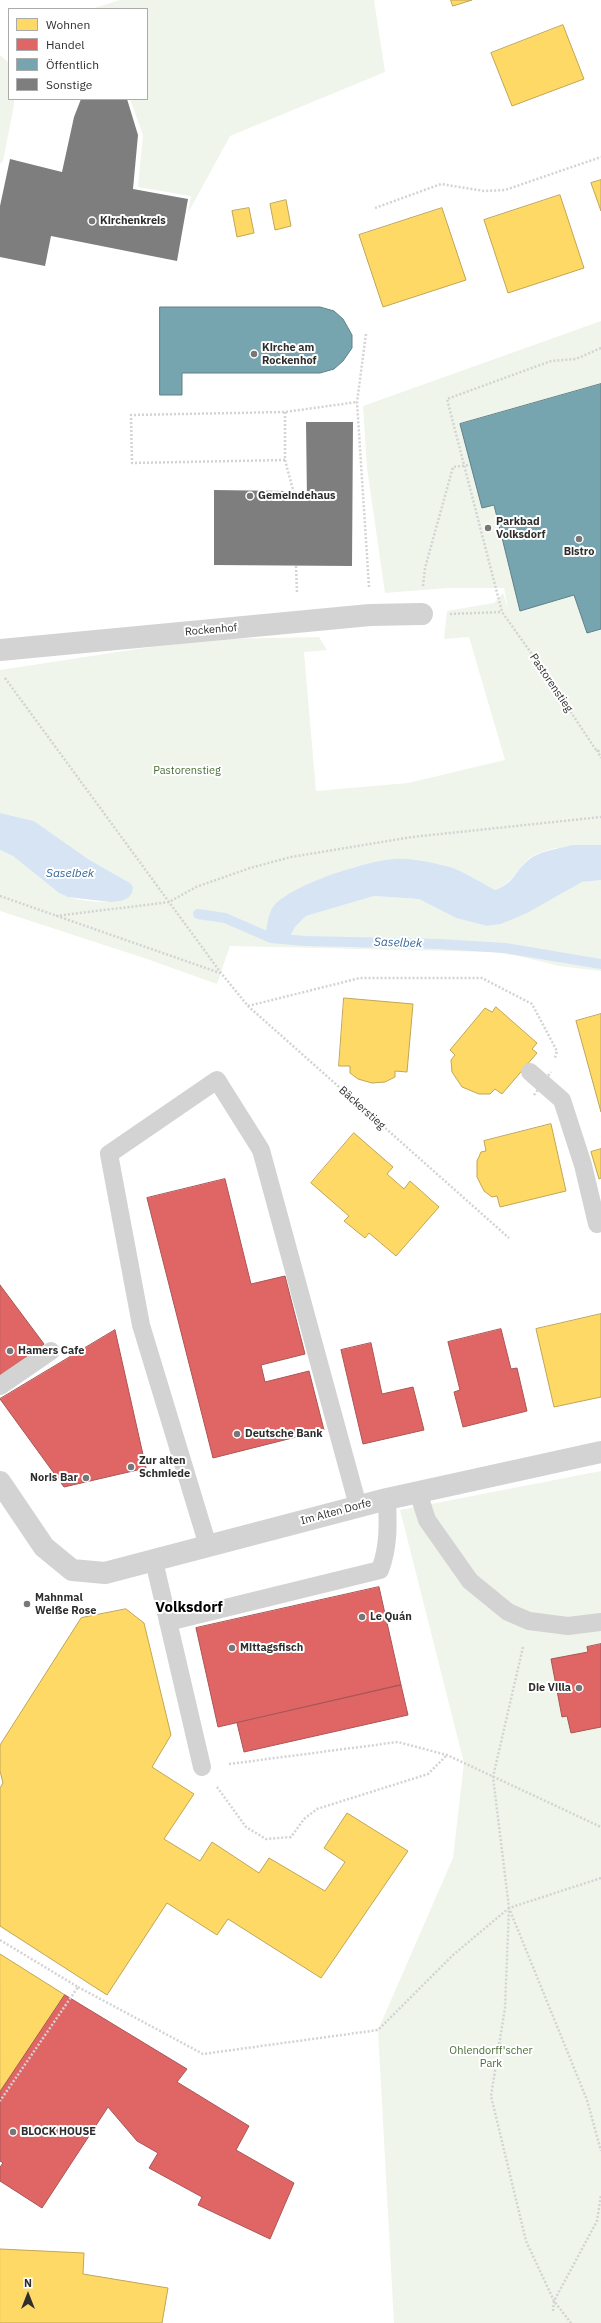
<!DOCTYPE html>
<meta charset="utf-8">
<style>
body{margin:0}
#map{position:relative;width:601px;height:2323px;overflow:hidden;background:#fff;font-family:"IBM Plex Sans",sans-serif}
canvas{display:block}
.legend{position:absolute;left:8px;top:8px;width:140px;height:92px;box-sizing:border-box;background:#fff;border:1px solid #ababab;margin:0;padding:5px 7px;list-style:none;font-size:12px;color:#2e2e2e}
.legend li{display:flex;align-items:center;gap:8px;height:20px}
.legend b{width:20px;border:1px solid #ababab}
.north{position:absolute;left:8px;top:2275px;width:40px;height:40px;-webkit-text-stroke:3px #fff;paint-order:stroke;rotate:0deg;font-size:11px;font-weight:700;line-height:16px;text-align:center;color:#2e2e2e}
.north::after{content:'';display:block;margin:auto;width:14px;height:18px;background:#2e2e2e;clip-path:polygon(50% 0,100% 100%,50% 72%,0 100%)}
</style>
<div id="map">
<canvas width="601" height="2323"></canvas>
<ul class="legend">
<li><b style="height:11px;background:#ffd966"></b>Wohnen</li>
<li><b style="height:11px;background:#e06666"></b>Handel</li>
<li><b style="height:11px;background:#76a5af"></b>Öffentlich</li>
<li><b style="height:11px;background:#7e7e7e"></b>Sonstige</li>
</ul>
<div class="north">N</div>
</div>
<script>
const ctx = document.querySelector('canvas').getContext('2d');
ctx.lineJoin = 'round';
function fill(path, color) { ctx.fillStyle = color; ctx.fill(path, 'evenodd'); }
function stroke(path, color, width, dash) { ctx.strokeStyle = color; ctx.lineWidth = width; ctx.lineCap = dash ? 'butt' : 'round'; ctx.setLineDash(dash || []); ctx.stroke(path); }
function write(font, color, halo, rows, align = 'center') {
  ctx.font = font + ' "IBM Plex Sans",sans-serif'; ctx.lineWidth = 4; ctx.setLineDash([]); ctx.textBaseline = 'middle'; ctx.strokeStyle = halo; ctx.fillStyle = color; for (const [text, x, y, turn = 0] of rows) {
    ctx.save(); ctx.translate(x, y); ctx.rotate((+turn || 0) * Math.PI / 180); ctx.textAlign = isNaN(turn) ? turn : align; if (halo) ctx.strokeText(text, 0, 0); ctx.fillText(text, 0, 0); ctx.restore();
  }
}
fill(new Path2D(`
 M120,0H374L385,72L230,136L188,213L191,196L138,187L143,135L130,99H147V9H91Z
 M0,55L9,63V99H14V105L3,161L0,164Z
 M601,321V845C581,845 541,846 526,861C516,873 510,884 495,890L468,875L444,865L395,859L357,866L330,876L286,896L288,940L295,927L306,916L374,896L419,899L456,918L487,926L501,924L539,906L582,882L601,880V971L559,966L519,956L493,952L230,946L217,984L147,959L0,911V850L13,856L59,893C78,902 101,903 121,901L130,883L88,859L34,821L0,813V670L137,649L218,639L319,637L327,650L304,652L316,791L408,783L505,760L469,637L444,639L447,611L494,603L503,593L508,609L504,588H448L385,593L367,468L363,406Z
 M601,1471V2323H394L378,2030L453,1858L464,1763L400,1510Z`), '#eff5eb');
fill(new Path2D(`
 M0,813L34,821L88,859L130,883L133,887L132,893L128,898L121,901L111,902L68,897L59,893L13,856L0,850Z
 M572,845H601V880L582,882L527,913L501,924L487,926L456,918L419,899L374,896L306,916L295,927L288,940L265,936C267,928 268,914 273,907C290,885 366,861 394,859C409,858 428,862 442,865C461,869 478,881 495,890C514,883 514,873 527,861C538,851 558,849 572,845Z`), '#d6e4f4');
const homes = new Path2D(`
 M451,0H472L453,6Z
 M563,25L584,79L512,106L491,53Z
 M601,180V211L591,183Z
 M560,195L584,268L508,293L484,220Z
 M286,200L291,226L275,230L270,204Z
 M249,208L254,233L237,237L232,211Z
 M442,208L466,280L383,307L359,235Z
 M344,998L413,1004L407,1072L395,1071V1077L385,1082L372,1083L358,1079L350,1073V1066H339Z
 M496,1007L537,1043L532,1049L537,1053L502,1094L495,1089L490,1094H479L462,1087L452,1072L451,1060L455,1055L450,1050L485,1008L492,1012Z
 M601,1014V1112L576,1021Z
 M551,1124L566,1191L500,1207L497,1196L492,1197L484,1191L477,1177V1161L481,1152L486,1151L484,1141Z
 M354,1133L393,1167L387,1174L404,1189L410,1181L439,1207L396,1256L369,1233L365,1238L344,1221L349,1216L311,1183Z
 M601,1149V1178L599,1179L591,1152Z
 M601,1314V1397L554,1407L536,1329Z
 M126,1609L144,1623L171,1735L152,1767L194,1794L164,1839L200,1861L212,1842L259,1873L269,1858L325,1891L345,1862L324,1848L347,1813L408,1851L321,1978L228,1919L217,1935L167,1903L107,1995L0,1926V1788L3,1783L0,1771V1745L81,1618Z
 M0,1954L65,1995L0,2092Z
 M0,2249L84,2253L83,2274L168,2288L162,2323H0Z`);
fill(homes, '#ffd966');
stroke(homes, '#c0a655', 1);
const shops = new Path2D(`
 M225,1179L251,1284L285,1276L305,1354L261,1365L265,1382L309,1371L324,1430L213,1458L147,1198Z
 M0,1285L44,1344L0,1376Z
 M501,1329L511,1369L517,1368L527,1411L463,1427L454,1392L460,1390L448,1342Z
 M115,1330L146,1468L64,1487L0,1399Z
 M371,1343L382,1394L413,1387L424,1430L363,1444L341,1350Z
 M379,1587L401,1685L218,1727L196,1628Z
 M601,1644V1727L571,1733L567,1716L562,1717L551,1659L588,1652L587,1647Z
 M401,1685L408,1715L244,1752L237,1723Z
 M65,1995L187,2069L177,2082L249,2126L236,2150L294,2183L270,2239L198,2205L202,2197L149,2168L158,2153L137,2141L108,2107L42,2208L0,2181V2167L3,2163L0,2161V2092Z`);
fill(shops, '#e06666');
stroke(shops, '#ab5555', 1);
const public = new Path2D(`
 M160,307H320L334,311L343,319L352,335V348L343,361L334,369L320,373H182V395H160Z
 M601,384V629L587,633L574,595L520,611L494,505L482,508L460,424Z`);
fill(public, '#76a5af');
stroke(public, '#608188', 1);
stroke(new Path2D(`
 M198,914L225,918L271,938L305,941L439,944L505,948L601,964`), '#d6e4f4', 10);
fill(new Path2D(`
 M81,99H127L138,135L133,189L188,199L177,261L51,236L45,266L0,257V206L10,159L62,172L74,117Z
 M306,422H353L352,566L214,565V490L286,491V501H307Z`), '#7e7e7e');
stroke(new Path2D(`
 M375,208L441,184L484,191L505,190L601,157
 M366,334L357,402L369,587
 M601,348L576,359L551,361L447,399L502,612L539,664L596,750L601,752
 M285,412V460L296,501
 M285,460L132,463L131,415L285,412L357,402
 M296,566L297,593
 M423,586L425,568L453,467L469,465
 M450,614L502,612
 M5,678L221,973L248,1006L509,1238
 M597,750L601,758
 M0,896L220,973
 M56,916L169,902L196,887L250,868L291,857L412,837L601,817
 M248,1006L360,978H482L532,1004L557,1051L555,1058
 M523,1647L493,1777L509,1908L505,2008L491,2096L526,2241L554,2301L571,2323
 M229,1764L398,1742L447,1755L601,1827
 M217,1787L246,1827L266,1839L291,1837L304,1819L317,1809L428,1774L447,1755
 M601,1878L509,1908L587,2100L601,2151
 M0,1940L78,1987L0,2101
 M78,1987L203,2054L378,2030L453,1955L509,1908
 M553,2311L554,2301L597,2221L601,2195`), '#d3d3d3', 2.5, [2, 2]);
stroke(new Path2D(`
 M530,1072L562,1100L583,1165L597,1224
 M0,1386L51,1351
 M418,1492L427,1520L470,1581L508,1612L529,1621L568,1626L601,1622
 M208,1546L141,1325L109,1154L217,1080L261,1150L358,1506
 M154,1561L202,1767
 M168,1622L380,1570C389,1546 388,1524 387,1499`), '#d3d3d3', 18);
stroke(new Path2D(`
 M0,650L370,615L422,614
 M0,1482L44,1547L72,1570L105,1573L387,1499L601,1452`), '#d3d3d3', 22);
stroke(new Path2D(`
 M534,1095L551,1072`), '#d3d3d3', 2.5, [2, 2]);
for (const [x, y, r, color] of [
 [92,221,4,"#777"],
 [254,354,4,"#777"],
 [250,496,4,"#777"],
 [488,528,4,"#777"],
 [579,539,4,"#777"],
 [10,1351,4,"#777"],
 [237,1434,4,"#777"],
 [131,1467,4,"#777"],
 [86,1478,4,"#777"],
 [27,1604,4,"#777"],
 [362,1617,4,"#777"],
 [232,1648,4,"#777"],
 [579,1688,4,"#777"],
 [13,2132,4,"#777"]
]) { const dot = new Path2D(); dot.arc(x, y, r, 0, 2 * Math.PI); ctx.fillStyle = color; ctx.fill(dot); stroke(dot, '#fff', 1.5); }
write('bold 11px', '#2e2e2e', '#fff', [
 ["Kirchenkreis",100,221],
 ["Kirche am",262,348],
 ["Rockenhof",262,361],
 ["Gemeindehaus",258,496],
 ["Parkbad",496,522],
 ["Volksdorf",496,535],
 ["Bistro",579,552,"center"],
 ["Hamers Cafe",18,1351],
 ["Deutsche Bank",245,1434],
 ["Zur alten",139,1461],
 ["Schmiede",139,1474],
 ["Noris Bar",78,1478,"right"],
 ["Mahnmal",35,1598],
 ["Weiße Rose",35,1611],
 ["Le Quán",370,1617],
 ["Mittagsfisch",240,1648],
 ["Die Villa",571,1688,"right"],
 ["BLOCK HOUSE",21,2132]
], 'left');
write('11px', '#2e2e2e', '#fff', [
 ["Rockenhof",211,630,-5],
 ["Pastorenstieg",551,683,56],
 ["Bäckerstieg",362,1108,42],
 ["Im Alten Dorfe",336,1512,-15]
]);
write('11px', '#4a6e37', '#fff', [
 ["Pastorenstieg",187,771],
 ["Ohlendorff'scher",491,2051],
 ["Park",491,2064]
]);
write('italic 12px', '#346698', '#fff', [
 ["Saselbek",70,874],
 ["Saselbek",398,943,2]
]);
write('bold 15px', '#000', '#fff', [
 ["Volksdorf",189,1608]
]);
</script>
